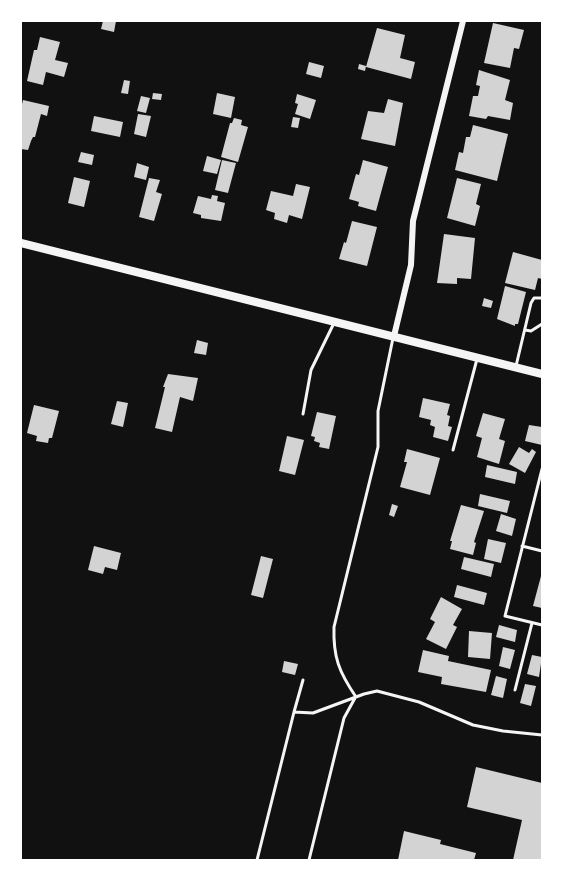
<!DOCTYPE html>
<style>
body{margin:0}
#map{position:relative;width:563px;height:881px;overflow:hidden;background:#111;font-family:Cabin,sans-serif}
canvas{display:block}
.frame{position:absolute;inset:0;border:22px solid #fff;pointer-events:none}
</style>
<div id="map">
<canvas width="563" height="881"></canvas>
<div class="frame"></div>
</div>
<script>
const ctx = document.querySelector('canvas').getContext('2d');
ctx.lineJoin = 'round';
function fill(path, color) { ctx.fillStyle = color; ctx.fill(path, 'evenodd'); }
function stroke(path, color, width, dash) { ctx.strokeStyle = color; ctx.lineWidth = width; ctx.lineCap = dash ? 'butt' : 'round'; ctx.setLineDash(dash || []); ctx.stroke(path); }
fill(new Path2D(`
 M103,21H116L114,32L101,29Z
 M493,23L524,30L519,49L514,48L510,68L484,63Z
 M377,28L405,35L400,58L415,62L411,79L366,67Z
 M40,37L60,42L55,60L68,63L64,77L46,72L43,85L27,81L34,50H37Z
 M309,62L324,66L321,78L306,74Z
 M359,64L366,66L365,71L358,69Z
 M479,70L510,80L505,100L513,103L510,120L488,116L486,119L469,116L473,96H478L480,86L476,85Z
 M124,80L130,81L128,94L121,93Z
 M153,93L162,94L161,100L152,99Z
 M217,93L235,97L231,118L213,114Z
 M297,94L316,100L310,119L295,114L298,104L295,103Z
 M141,96L150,98L146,113L137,111Z
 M388,99L403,103L395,146L361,139L368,111L384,113Z
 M23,100L49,106L47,116L41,114L35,137H33L31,141L28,150L21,149V108Z
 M138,114L151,116L146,137L134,134Z
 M94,116L123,122L120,137L91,131Z
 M293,117L300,118L298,128L291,127Z
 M234,118L242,120L241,125L248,127L238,162L221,157L230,123H232Z
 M473,125L508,134L497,181L455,170L459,152L463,153L466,137H470Z
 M81,152L94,155L92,165L78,162Z
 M207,156L221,160L217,174L203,171Z
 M222,160L236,163L228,193L215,190Z
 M363,160L388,167L376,211L358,206L359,202L349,199L356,174L359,175Z
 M137,163L149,167L146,180L134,177Z
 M74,177L90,181L84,207L68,203Z
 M149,178L160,180L156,192L162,194L154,221L139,217Z
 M457,178L481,184L476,204L480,206L475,226L447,218Z
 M296,184L310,187L302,219L289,215L287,223L274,219L275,213L266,210L271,191L293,196Z
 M212,195L218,196L217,201L225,203L221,221L201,218V215L193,213L198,196L211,199Z
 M352,221L377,227L367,266L339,259L344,242L346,243Z
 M444,234L475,238L471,279L457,278V284L437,283Z
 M513,252L542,260V279L538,278L535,290L505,283Z
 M505,286L526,292L518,324H515V326L497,319Z
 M484,298L493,301L491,308L482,306Z
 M197,340L208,343L206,355L194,353Z
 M168,374L198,378L193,401L180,397L172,432L155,428L165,387H163Z
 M423,398L450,404L447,415L450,416L448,426L452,427L448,441L433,437L435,427L430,425L431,420L419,417Z
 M117,401L128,403L123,427L111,424Z
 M34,405L59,411L52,438H49L48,443L36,441L37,436L27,433Z
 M317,412L336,416L329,449L319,447L320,443L314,441L315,437L311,436Z
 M483,413L505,419L499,439L505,441L499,464L477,457L482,438L476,436Z
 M529,425L542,427V445L525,441Z
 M287,436L304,440L295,475L279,471Z
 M519,447L529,453L532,449L536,452L525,473L509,464Z
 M407,449L440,458L430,495L400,487L407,462H404Z
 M487,465L517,472L515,484L485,477Z
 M480,494L510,501L507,513L478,506Z
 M392,504L398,506L394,517L389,515Z
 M461,505L484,511L474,542L476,543L473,555L450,549L452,541H450Z
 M501,514L516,519L512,536L496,531Z
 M488,539L506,543L501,563L484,559Z
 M94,546L121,553L117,570L105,567L103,574L88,570Z
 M261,556L273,559L263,598L251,595Z
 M464,557L494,564L491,577L461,569Z
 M541,576H542V608L533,606Z
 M457,585L487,593L484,605L454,597Z
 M441,597L462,609L453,625L457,627L446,649L426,639L435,622L430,619Z
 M499,625L517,630L515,642L496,637Z
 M469,631L492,633L490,659L468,657Z
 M503,647L515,650L510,669L499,666Z
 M423,650L449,656L448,661L491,670L486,692L441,684L442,677L418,672Z
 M532,655L542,657L539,677L527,674Z
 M284,661L298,664L295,675L282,672Z
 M496,676L507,679L503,698L491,695Z
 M525,684L536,686L531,706L520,703Z
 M476,767L542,783V860H513L522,820L467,807Z
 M404,831L441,840L440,844L476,853L474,860H398Z`), '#d3d3d3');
stroke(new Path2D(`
 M525,330L531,331L542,324
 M516,366L531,303L534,298H542
 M303,414L311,370L334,323
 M453,450L477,359
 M542,469L505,616L542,625
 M522,546L542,551
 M303,680L294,712L313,713L364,694L377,691L419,702L473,725L503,731L542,735
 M515,690L532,623
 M356,697C339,672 333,657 334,627L378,447V411L393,338
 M257,860L294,712
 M309,860L344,718L355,698`), '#f5f5f5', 3);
stroke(new Path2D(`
 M394,336L411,265L413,221L463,21`), '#f5f5f5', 6);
stroke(new Path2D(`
 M21,243L542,374`), '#f5f5f5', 8);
</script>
